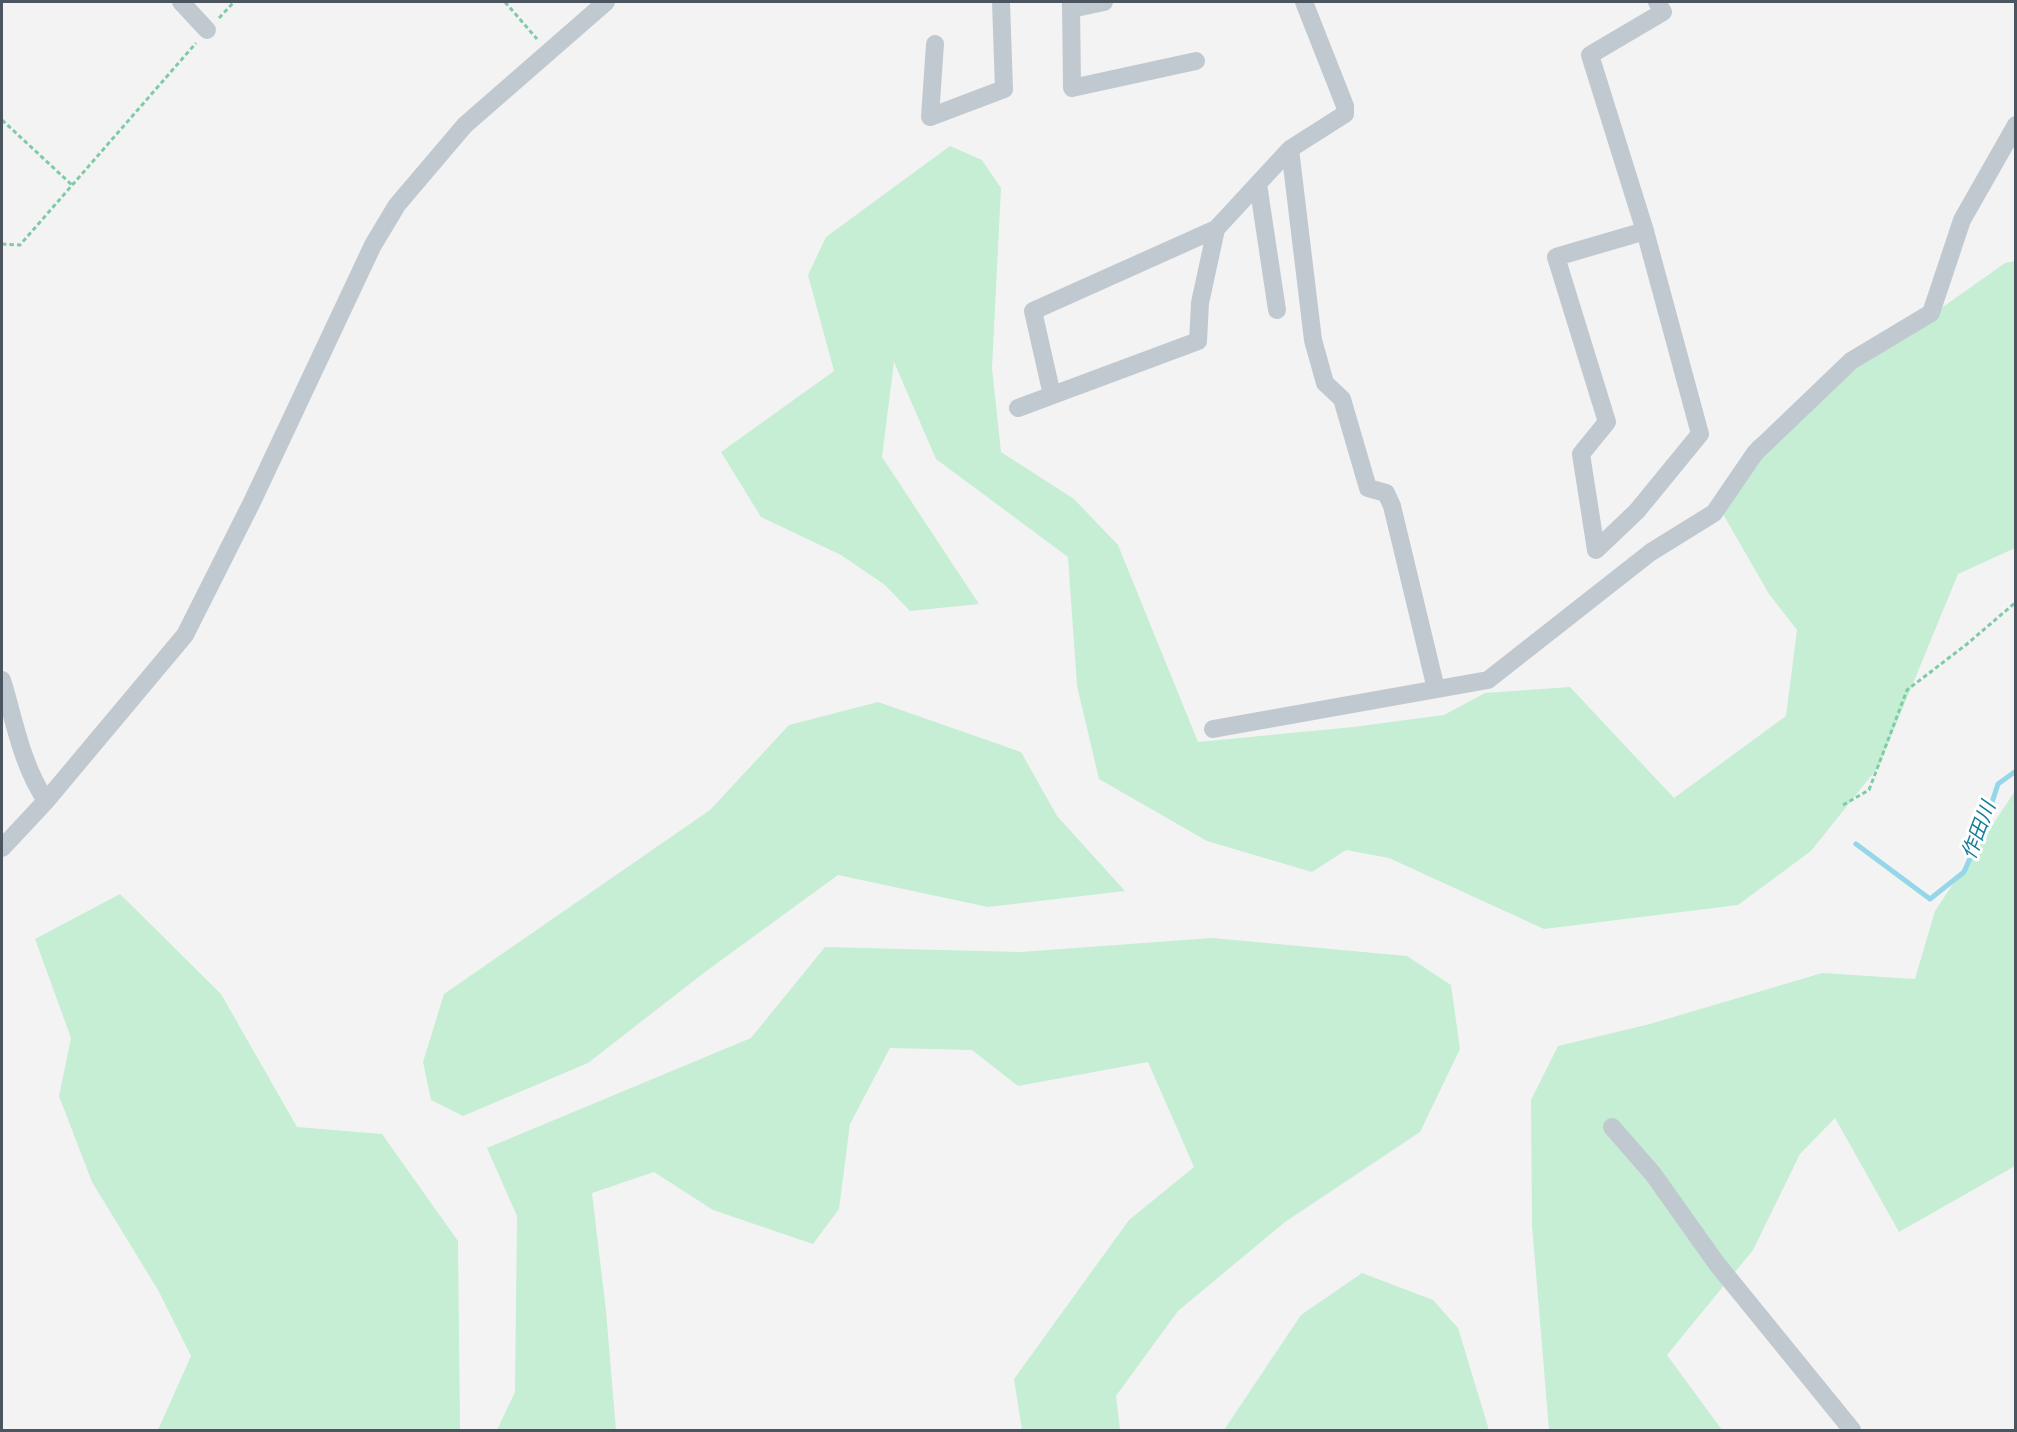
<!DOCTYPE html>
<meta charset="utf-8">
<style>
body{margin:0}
#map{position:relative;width:2017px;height:1432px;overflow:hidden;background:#f4f3f3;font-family:Roboto,sans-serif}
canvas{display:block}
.frame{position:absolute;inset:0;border:3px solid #4b555f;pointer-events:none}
</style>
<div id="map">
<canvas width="2017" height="1432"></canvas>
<div class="frame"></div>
</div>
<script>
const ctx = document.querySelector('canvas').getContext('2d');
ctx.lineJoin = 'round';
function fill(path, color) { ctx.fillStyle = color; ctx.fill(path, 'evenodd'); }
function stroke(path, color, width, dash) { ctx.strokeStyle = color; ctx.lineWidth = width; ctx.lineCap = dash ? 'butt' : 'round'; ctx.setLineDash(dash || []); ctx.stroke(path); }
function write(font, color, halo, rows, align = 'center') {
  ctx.font = font + ' Roboto,"Noto Sans JP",sans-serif'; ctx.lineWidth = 6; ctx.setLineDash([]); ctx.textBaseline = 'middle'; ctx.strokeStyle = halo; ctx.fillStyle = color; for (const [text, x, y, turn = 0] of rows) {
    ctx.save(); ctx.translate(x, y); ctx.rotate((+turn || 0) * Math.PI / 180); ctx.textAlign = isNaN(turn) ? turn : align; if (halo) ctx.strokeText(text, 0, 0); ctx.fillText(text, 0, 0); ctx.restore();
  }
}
fill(new Path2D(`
 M950,146L982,160L1001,188L992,368L1001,452L1074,499L1118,545L1198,742L1353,727L1444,715L1485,693L1570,687L1674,798L1786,716L1797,630L1769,594L1723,514L1752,442L2005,263L2015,261V548L1958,574L1879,766L1811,851L1738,905L1544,929L1389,858L1346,850L1312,872L1207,841L1099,779L1077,686L1068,557L936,459L894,362L882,457L979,604L910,611L885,585L841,555L761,517L721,452L834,371L808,275L826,237Z
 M878,702L1021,752L1057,816L1125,891L988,907L838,875L705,972L588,1063L463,1116L431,1100L423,1062L444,994L710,810L789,725Z
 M2015,791V1166L1899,1232L1835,1118L1800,1154L1753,1250L1667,1355L1722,1430H1549L1532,1225L1531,1100L1558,1046L1650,1024L1822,973L1915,979L1935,911Z
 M120,894L221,994L297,1127L382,1134L458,1241L460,1430H158L191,1356L158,1290L92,1182L59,1096L71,1038L35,939Z
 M1212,938L1407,956L1451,985L1460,1049L1420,1132L1285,1222L1178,1311L1116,1396L1120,1430H1022L1014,1379L1129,1220L1194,1167L1148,1062L1018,1086L972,1050L890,1048L850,1124L839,1209L813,1244L713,1210L654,1172L592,1193L606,1311L616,1430H497L515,1392L517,1216L487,1148L751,1038L825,947L1020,952Z
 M1362,1273L1433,1300L1458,1328L1489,1430H1224L1301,1315Z`), '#c5eed5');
stroke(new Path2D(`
 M1856,844L1930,899L1964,872L1985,824L1998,784L2016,771`), '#95d7e8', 5);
stroke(new Path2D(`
 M505,2L537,39
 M219,18L234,2
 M2,120L72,185
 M2,244L20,245L196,43
 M1843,805L1869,790L1907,690L1967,644L2016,602`), '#7ecba5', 3, [4.5, 3]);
stroke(new Path2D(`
 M181,2L207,30
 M1071,2L1072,88L1196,61
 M1071,9L1104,2
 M935,44L930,117L1004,89L1001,2
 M1290,149L1313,340L1325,383L1342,399L1368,488L1386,493L1392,506L1436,689
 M1258,184L1277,310
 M1645,231L1700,434L1637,511L1596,550L1581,454L1607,422L1556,257Z
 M1645,231L1590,55L1663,12L1657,2
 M1052,395L1033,311L1216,229
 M1018,408L1198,341L1200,303L1216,229L1290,149L1345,114V106L1304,2
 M2,680C15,722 21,763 46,801
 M1213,729L1488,680L1651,552L1714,513L1755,453L1851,361L1931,313L1962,220L2016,125
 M2,848L46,801L185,635L252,502L373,245L397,205L465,125L606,2
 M1612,1127L1653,1174L1717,1264L1852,1430`), '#c1c9d0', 18);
write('italic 20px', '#157d99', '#fff', [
 ["作田川",1980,831,-69]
]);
</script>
